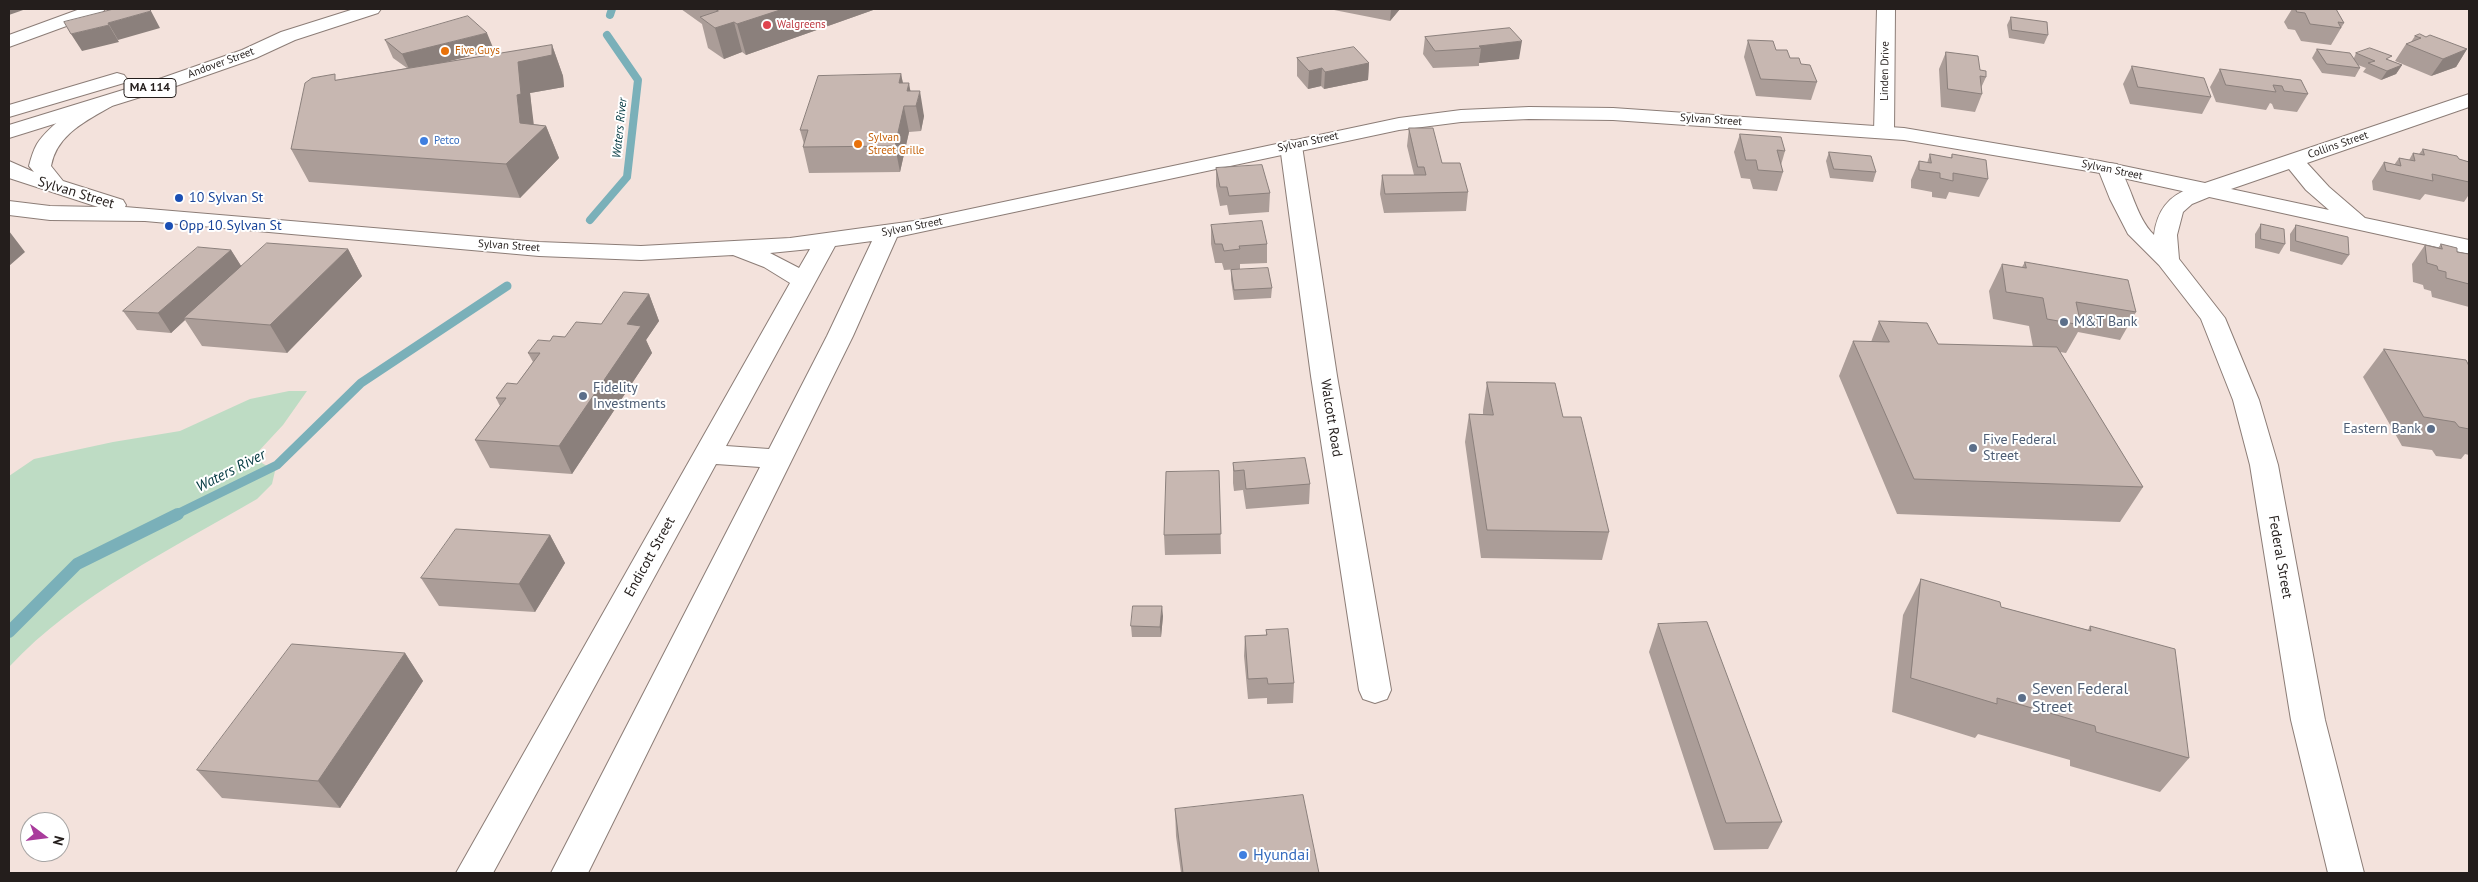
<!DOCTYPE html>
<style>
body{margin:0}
#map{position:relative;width:2478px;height:882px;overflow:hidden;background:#f3e2dc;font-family:"PT Sans",sans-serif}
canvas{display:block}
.frame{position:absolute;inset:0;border:10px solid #241e1c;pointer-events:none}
.north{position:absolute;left:20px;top:812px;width:50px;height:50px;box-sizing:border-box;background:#fff;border:1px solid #a7a5a4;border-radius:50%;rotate:105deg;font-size:14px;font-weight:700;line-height:20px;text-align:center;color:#241e1c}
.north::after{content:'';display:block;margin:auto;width:18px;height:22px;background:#a93c9c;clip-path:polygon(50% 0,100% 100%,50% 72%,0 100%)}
</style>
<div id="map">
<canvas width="2478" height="882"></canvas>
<div class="frame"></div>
<div class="north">N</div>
</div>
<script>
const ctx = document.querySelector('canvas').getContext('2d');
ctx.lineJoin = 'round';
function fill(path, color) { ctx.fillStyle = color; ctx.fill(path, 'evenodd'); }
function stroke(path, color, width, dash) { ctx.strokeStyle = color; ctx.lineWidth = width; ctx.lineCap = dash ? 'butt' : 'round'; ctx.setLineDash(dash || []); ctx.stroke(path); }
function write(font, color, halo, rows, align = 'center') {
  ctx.font = font + ' "PT Sans",sans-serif'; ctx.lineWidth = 4; ctx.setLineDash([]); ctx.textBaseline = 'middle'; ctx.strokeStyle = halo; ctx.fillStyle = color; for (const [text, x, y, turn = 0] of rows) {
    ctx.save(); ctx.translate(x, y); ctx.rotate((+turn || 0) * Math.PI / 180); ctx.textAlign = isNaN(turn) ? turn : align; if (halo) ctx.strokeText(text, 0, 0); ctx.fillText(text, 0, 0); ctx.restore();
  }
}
fill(new Path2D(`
 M289,391H307L283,425L257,453L262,463L275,471L272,484L257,499C172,549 77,594 9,667V476L34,459L113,442L180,431L250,399Z`), '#bedcc4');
stroke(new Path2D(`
 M610,15L612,9
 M590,220L627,177L638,80L607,35`), '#7ab0b9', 8);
stroke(new Path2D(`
 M175,515L277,465L361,383L507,286`), '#7ab0b9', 9);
stroke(new Path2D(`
 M9,632L77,564L178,514`), '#7ab0b9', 12);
const street = new Path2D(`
 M80,9H105L102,13L9,47V35Z
 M1877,9H1895L1894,132L1891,136L1884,138L1877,136L1874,132Z
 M1291,140L1298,142L1302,146L1337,376L1391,690L1387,699L1375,703L1363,699L1359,690L1311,376L1280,146L1284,142Z
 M2109,163L2117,164C2132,186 2135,216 2154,235C2157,211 2168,196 2191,188C2199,185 2205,183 2214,185L2217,190L2214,195L2192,204L2183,212L2177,235L2179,259L2225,318L2259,400L2278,465L2325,720L2364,873H2328L2291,720L2250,465L2233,400L2201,319L2159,265L2128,234L2110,199L2098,169L2101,164Z`);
const secondary = new Path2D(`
 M2469,94V107L2307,163L2329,187L2365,218L2469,240V254L2100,173L1904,140L1613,120L1529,119L1461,122L1399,130L897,237L853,336L588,873H551L760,467L716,464L493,873H456L790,283L764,267L733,255L641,260L539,256L145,221L50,220L9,215V201L50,206L98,207L9,178V161L34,172L29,166C31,158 33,151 37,144C48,126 91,92 112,98L115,102L112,106C86,121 57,134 51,166L63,181L123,200L126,205L125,207L539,242L641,246L790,238L914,221L1399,118L1461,110L1529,107L1613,108L1904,128L2100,161L2205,183ZM2289,169L2306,190L2329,210L2231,189ZM872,241L827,336L769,449L726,446L835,246ZM810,249L799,268L770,253Z`);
const highway = new Path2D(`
 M354,9H381L378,13L295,40L256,58L176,86L9,138V125L162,78L242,50L281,32Z
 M117,73L124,75L127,79L124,83L9,117V105Z`);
stroke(street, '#8c7d77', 2);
stroke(secondary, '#8c7d77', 2);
stroke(highway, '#8c7d77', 2);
fill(street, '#fff');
fill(secondary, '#fff');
fill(highway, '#fff');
fill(new Path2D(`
 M681,9H876L746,55L742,52L724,59L708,48L702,24Z
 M1329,9H1400L1390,21Z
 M2292,9H2336L2344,23L2331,45L2301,41L2295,30L2288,29L2284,22Z
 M2011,17L2048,35L2044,44L2009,38L2007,25Z
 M1510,28L1519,59L1479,63V66L1433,68L1423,54L1425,37Z
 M2415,36L2426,37L2467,49L2456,67L2431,76L2395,61L2406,44L2411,42Z
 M385,40L494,50L445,62L552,45L563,76L564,87L530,93L533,124L546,126L559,158L520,198L309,182L291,149L338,80L407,68L393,58Z
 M1748,40L1776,50L1801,64L1817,82L1811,100L1756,96L1744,57Z
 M2317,49L2354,58L2356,53L2390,60L2402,65L2396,74L2381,80L2363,72L2366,68L2358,65L2360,68L2355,77L2322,73L2312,58Z
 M1946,52L1986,77L1981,88L1982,94L1975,112L1941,107L1939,69Z
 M1297,58L1369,63L1368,80L1324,89L1321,86L1308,89L1297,76Z
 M2132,66L2211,97L2202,114L2130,104L2123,84Z
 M2220,69L2301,80L2308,94L2297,112L2274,109L2272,104L2270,103L2266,110L2216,102L2210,87Z
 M901,74L903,83L911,91L924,116L921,131L909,132L900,172L809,173L803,147L804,144L800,130Z
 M1409,128L1468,192L1466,211L1384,213L1380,194L1382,175H1414L1407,146Z
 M1740,134L1785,151L1781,165L1783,172L1777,191L1753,189L1750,179L1741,178L1734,152Z
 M2423,149L2459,159L2469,162V196H2468L2464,202L2425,194L2420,200L2373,190L2372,181L2384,162L2394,165L2399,158L2409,160L2413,153L2419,154Z
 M1829,152L1876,172L1873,182L1830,178L1826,161Z
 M1930,154L1951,158L1952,154L1988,179L1979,197L1949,192L1946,199L1932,197V192L1911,188V180L1919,161L1927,163Z
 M1216,168L1270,193L1269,212L1229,215L1227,205L1220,206L1216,186Z
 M2261,224L2285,244L2279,254L2255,248V234Z
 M1211,225L1267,244V263L1240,264V269L1224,270L1222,263H1215L1211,244Z
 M2296,225L2349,255L2342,265L2290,251V234Z
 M2441,244L2457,252L2469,254V307L2432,297L2431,291L2424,289L2423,285L2413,282L2412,264L2425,245L2438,248Z
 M348,249L362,276L287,353L202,346L185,320L171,333L137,330L123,311L231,250L241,266Z
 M2025,262L2136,312L2120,340L2078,332L2066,353L2060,352L2143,487L2120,522L1897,514L1839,376L1853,341L1871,342L1879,321L1938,344L2033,347L2029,326L1993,319L1989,291L2002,264L2022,267Z
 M1231,270L1272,288L1271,298L1234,300L1231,280Z
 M649,294L659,321L646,340L652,353L572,474L490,468L475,440L500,406L496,398L517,384L533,362L528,353L550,341L565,337L601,324Z
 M2384,349L2469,366V455L2465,454L2461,459L2436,456L2432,450L2402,446L2363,377Z
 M1487,382L1563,417L1609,532L1602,560L1481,558L1465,442L1469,414H1483V410Z
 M1233,463L1310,484L1309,504L1246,509L1243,490L1234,491L1233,483Z
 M1219,471L1221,554L1165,555L1164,535Z
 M550,535L565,563L535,612L439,606L421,578Z
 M1921,579L2001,607L2088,630L2090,626L2189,758L2160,792L2070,766V760L1978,734L1975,738L1892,712L1903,615Z
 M1163,616L1161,637H1132L1131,626Z
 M1658,624L1782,822L1768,849L1714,850L1649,652Z
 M1266,630L1294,683L1293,703L1267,704V698L1248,699L1244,656L1245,636L1266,635Z
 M405,653L423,681L340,808L222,798L197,770Z
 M1175,809L1319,873H1181L1176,836Z`), '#ab9d98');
fill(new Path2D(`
 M9,9H26L9,15Z
 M783,9H876L746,55L737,24Z
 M1391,9H1400L1390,21Z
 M151,11L160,28L118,40L108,23Z
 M734,22L742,52L724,59L715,28Z
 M109,25L119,42L82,51L71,34Z
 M487,33L494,50L410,71L402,54Z
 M1522,41L1519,59L1479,63L1481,48L1479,46Z
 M552,45L563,76L564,87L530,93L534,126H546L559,158L520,198L506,164L520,123L517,95L518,62Z
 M2467,49L2456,67L2431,76L2443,59Z
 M1369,63L1368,80L1324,89L1325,72Z
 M2402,65L2396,74L2381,80L2387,71Z
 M1322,68L1321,86L1308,89L1309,71Z
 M901,74L906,99L904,107L909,132L900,172L895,146L899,83Z
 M909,83L913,106L907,91Z
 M920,91L924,116L921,131L916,106Z
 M9,231L25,252L9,266Z
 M348,249L362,276L287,353L270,325Z
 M231,250L243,269L184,318L185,320L171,333L158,313Z
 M649,294L659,321L646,340L652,353L572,474L559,446L627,324Z
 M550,535L565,563L535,612L519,584Z
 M1162,606L1163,616L1161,637L1160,627Z
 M405,653L423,681L340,808L318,781Z`), '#8b807c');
const building = new Path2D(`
 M114,9H149L151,11L108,23L109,25L71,34L64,22Z
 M715,9H783L737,24L734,22L715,28L700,17L718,11Z
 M2296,9H2336L2344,23L2338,22L2341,28L2310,24L2305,13L2297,12Z
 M468,16L487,33L402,54L385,40Z
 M2011,17L2047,22L2048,35L2012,30Z
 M1510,28L1522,41L1479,46L1481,48L1435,51L1425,37Z
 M2420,34L2426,37L2430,35L2467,49L2443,59L2406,44L2421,38L2415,36Z
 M1748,40L1773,41L1776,50H1787L1790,58H1799L1801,64L1810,65L1817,82L1761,79Z
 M552,45V55L518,62L521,94L517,95L520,123L546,126L506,164L291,149L305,83L312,78L335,74V80Z
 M1354,47L1369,63L1325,72L1322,68L1309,71L1297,58Z
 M2370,48L2392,56L2386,59L2402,65L2387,71L2368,63L2375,61L2356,53Z
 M2317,49L2350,53L2360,68L2327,64Z
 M1946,52L1978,56L1980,70L1986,71V77L1980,76L1982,94L1948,89Z
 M2132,66L2204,78L2211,97L2138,87Z
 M2220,69L2301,80L2308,94L2284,91L2282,86L2273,85L2276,92L2226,85Z
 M901,74L899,83H909L907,91H920L916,106H904L895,146L803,147L808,130H800L818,76Z
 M1409,128H1433L1442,163H1460L1468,192L1385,194L1382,175H1426L1424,167H1418Z
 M1740,134L1781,137L1785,151L1777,150L1783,172L1758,170L1756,160H1746Z
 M2423,149L2457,156L2459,159L2469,162V182L2432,174L2433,181L2386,171L2384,162L2401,166L2399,158L2415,161L2413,153L2424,155Z
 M1829,152L1871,156L1876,172L1834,169Z
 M1930,154L1952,158V154L1986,160L1988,179L1953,173V181L1940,178V173L1919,170V161L1931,163Z
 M1262,165L1270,193L1229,196L1227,187H1220L1216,168Z
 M1262,221L1267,244L1239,246L1240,249L1224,251L1222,244H1215L1211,225Z
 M2261,224L2284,229L2285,244L2261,239Z
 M2296,225L2348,237L2349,255L2296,241Z
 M267,243L348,249L270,325L184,318Z
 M2441,244L2457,248V252L2469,254V284L2446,278V272L2438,270L2437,266L2427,263L2425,245L2442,249Z
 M198,247L231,250L158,313L123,311Z
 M2025,262L2128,280L2136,312L2076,302L2081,325L2047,319L2043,298L2006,292L2002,264L2026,268Z
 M1268,268L1272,288L1234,290L1231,270Z
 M624,292L649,294L627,324L641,326L559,446L475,440L506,398H496L507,383L517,384L540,353H528L538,340L550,341L553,336L565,337L576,322L601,324Z
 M1879,321L1927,323L1938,344L2057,347L2143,487L1914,479L1853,341L1889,342Z
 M2384,349L2466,360L2469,366V429L2459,427L2455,422L2424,417Z
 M1487,382L1555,383L1563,417H1581L1609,532L1487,530L1469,414L1493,415Z
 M1305,458L1310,484L1246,489L1244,470L1234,471L1233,463Z
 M1219,471L1221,534L1164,535L1166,472Z
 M456,529L550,535L519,584L421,578Z
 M1921,579L2000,602L2001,607L2091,631L2090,626L2175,649L2189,758L2096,732L2095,726L1997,698V704L1911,678Z
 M1133,606H1162L1160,627L1131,626Z
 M1707,622L1782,822L1726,823L1658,624Z
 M1288,629L1294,683L1268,684L1267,678L1248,679L1245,636L1267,635L1266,630Z
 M292,644L405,653L318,781L197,770Z
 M1303,795L1319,873H1183L1175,809Z`);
fill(building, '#c7b7b1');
stroke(building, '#8b807c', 1);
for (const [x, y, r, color] of [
 [767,25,5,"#e0444e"],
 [445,51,5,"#e8710a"],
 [424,141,5,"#3f7fe0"],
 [858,144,5,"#e8710a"],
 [179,198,5,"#1a4fb4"],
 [169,226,5,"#1a4fb4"],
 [2064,322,5,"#5c6f8a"],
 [583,396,5,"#5c6f8a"],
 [2431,429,5,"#5c6f8a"],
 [1973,448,5,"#5c6f8a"],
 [2022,698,5,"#5c6f8a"],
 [1243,855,5,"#3f7fe0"]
]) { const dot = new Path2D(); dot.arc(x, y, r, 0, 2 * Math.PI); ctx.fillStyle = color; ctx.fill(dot); stroke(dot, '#fff', 2); }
write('11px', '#be3a42', '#fff', [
 ["Walgreens",777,25]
], 'left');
write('11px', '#c56008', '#fff', [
 ["Five Guys",455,51],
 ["Sylvan",868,138],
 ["Street Grille",868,151]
], 'left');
write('11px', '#241e1c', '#fff', [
 ["Andover Street",221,63,-20],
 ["Linden Drive",1885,71,-89],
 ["Sylvan Street",1711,120,4],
 ["Sylvan Street",1308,142,-12],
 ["Collins Street",2338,145,-19],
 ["Sylvan Street",2112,170,12],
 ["Sylvan Street",912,227,-11],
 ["Sylvan Street",509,246,4]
]);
write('11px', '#366cbe', '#fff', [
 ["Petco",434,141]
], 'left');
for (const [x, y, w] of [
 [150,88,52]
]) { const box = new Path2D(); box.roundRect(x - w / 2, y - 9.5, w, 19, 4); ctx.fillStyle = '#fff'; ctx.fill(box); stroke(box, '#241e1c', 1); }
write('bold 12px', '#241e1c', null, [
 ["MA 114",150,88]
]);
write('italic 12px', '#01373f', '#fff', [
 ["Waters River",620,128,-84]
]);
write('14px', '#241e1c', '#fff', [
 ["Sylvan Street",76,193,17],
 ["Walcott Road",1331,418,81],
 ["Endicott Street",650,557,-61],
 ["Federal Street",2280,557,80]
]);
write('14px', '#164399', '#fff', [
 ["10 Sylvan St",189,198],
 ["Opp 10 Sylvan St",179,226]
], 'left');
write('14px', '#4e5e75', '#fff', [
 ["M&T Bank",2074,322],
 ["Fidelity",593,388],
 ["Investments",593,404],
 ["Eastern Bank",2421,429,"right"],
 ["Five Federal",1983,440],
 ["Street",1983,456]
], 'left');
write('italic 15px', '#01373f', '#fff', [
 ["Waters River",231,471,-27]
]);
write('16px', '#4e5e75', '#fff', [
 ["Seven Federal",2032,689],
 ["Street",2032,707]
], 'left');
write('16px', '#366cbe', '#fff', [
 ["Hyundai",1253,855]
], 'left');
</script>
